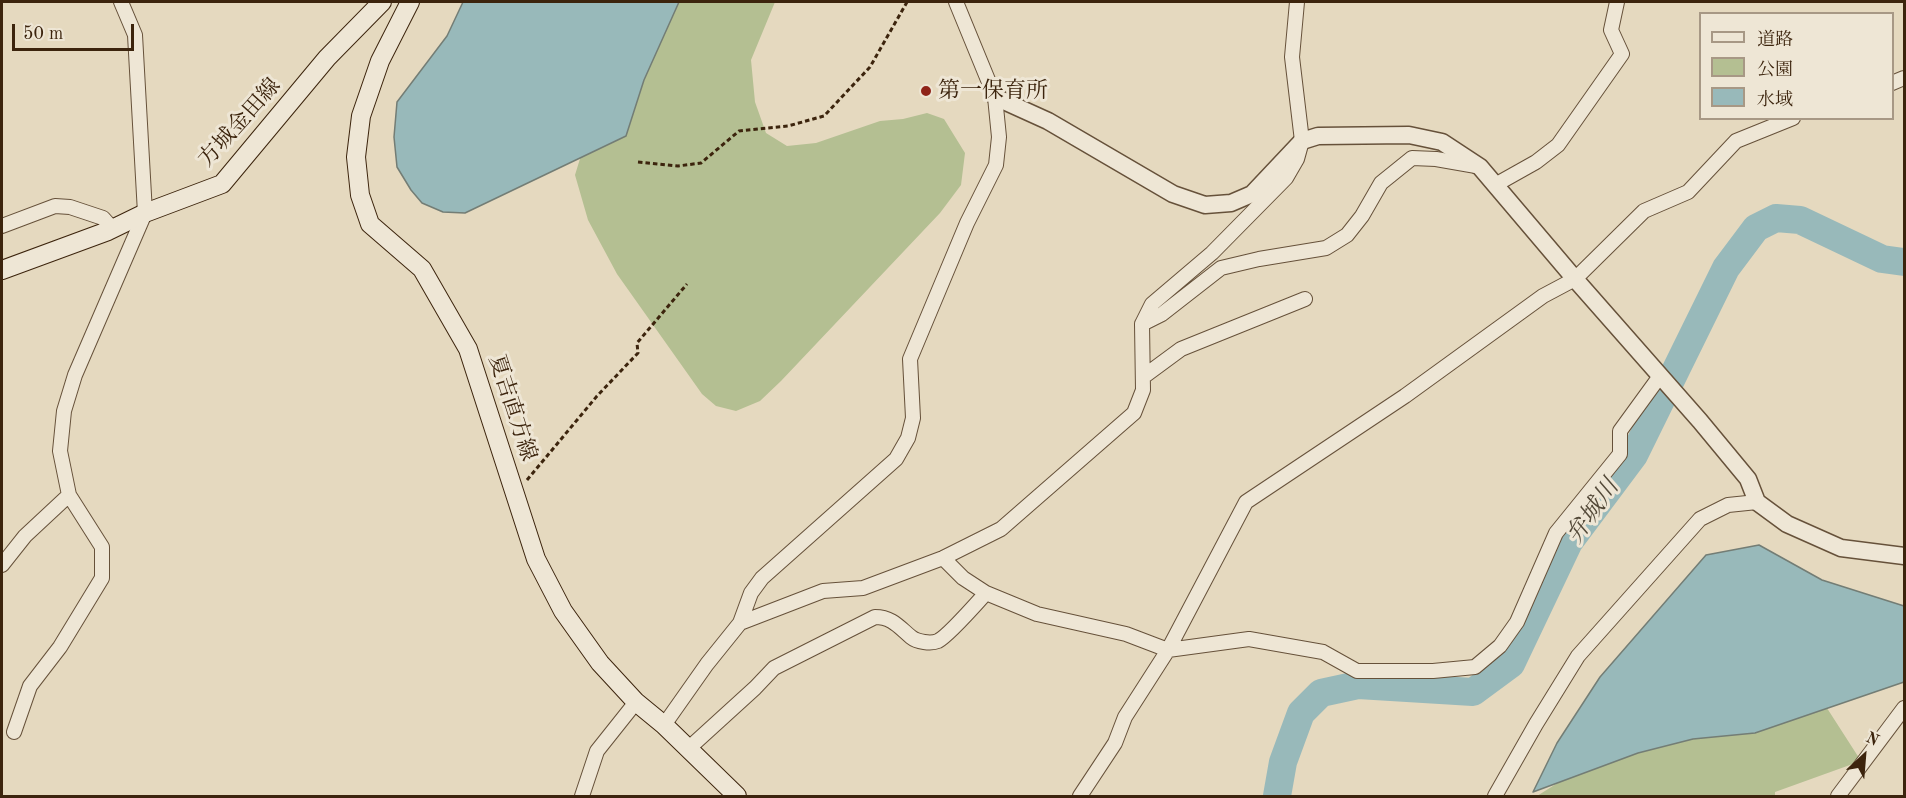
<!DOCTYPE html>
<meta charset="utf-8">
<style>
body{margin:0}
#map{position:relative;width:1906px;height:798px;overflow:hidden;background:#e5d9bf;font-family:"Old Standard TT","Noto Serif JP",serif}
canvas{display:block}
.frame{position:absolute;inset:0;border:3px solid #3c240d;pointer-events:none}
.legend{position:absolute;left:1699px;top:12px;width:195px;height:108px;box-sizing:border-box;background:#eee6d5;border:2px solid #a79885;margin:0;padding:8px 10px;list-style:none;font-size:18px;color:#3c240d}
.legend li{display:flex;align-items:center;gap:12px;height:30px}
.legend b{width:30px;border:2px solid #a79885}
.north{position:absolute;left:1834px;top:726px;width:60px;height:60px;-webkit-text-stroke:4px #eee6d5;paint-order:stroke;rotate:26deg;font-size:16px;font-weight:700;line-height:24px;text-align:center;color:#3c240d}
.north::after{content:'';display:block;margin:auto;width:21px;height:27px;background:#3c240d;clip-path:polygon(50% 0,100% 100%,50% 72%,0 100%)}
.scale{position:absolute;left:12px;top:24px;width:122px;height:27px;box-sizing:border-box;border:3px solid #3c240d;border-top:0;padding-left:8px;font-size:18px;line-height:21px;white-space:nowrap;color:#3c240d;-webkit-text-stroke:4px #eee6d5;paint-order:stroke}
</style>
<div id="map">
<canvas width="1906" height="798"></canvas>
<div class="frame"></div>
<ul class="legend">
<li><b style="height:8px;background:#eee6d5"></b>道路</li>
<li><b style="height:16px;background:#b4bf92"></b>公園</li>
<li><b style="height:16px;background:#98b9ba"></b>水域</li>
</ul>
<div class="north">N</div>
<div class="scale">50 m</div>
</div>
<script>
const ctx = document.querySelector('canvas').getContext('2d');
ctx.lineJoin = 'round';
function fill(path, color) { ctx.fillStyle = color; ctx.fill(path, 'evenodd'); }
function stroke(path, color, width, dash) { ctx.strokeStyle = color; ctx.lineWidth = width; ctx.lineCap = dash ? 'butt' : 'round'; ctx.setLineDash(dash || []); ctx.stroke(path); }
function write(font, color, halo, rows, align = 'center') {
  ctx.font = font + ' "Old Standard TT","Noto Serif JP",serif'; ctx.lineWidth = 6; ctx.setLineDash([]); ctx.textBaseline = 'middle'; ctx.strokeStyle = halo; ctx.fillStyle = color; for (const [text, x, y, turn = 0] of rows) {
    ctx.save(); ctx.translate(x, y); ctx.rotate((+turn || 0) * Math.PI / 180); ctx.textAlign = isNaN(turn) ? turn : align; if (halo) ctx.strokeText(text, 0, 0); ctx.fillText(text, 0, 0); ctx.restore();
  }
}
fill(new Path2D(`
 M650,2H775L751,60L755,102L766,133L787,146L816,143L880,121L903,119L927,113L944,119L965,153L961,185L940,213L781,381L760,401L736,411L716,406L702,394L617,274L588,220L575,175L583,149Z
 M1721,680L1825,705L1861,761L1775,792V796H1537Z`), '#b4bf92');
const water = new Path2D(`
 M463,2H679L644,80L626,136L465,213L443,212L422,203L411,190L397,167L394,137L397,102L447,36Z
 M1759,545L1822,580L1904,606V682L1755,733L1693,739L1638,753L1533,792L1557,743L1600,677L1706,555Z`);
fill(water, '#98b9ba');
stroke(water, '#737d75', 1.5);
stroke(new Path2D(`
 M1277,796L1283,762L1301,713L1321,693L1358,685L1473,692L1511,664L1569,542L1634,455L1726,268L1756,228L1776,218L1800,220L1882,259L1904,262`), '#98b9ba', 28);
const minor = new Path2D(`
 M1892,83L1904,78
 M1495,185L1536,162L1558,145L1622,54L1611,30L1617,2
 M2,226L55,206L70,207L103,218L112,228
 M1142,324L1152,304L1212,253L1286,178L1297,159L1302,141L1292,57L1297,2
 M1143,377L1181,349L1305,299
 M943,558L963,578L986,593L1037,614L1126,634L1168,650L1249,639L1323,652L1357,671H1433L1475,667L1500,646L1517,622L1556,533L1620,454V431L1660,376
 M2,565L25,536L69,495
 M740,623L823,591L863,588L943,558L1001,529L1134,413L1143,390L1142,324L1162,314L1221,268L1259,259L1326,248L1347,235L1362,216L1381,183L1412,158L1436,159L1476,166
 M664,725L707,664L740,623L751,593L762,578L896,459L908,438L913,418L910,359L967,223L996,165L999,137L995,97L956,2
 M14,732L30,686L60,647L102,578V547L69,495L60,451L64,411L75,375L145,213L135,35L121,2
 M688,749L755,688L774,668L875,617C892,617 899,627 911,637C917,642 931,644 938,641C948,636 977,603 986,593
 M582,796L597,751L636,702
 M1080,796L1115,743L1125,717L1168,650L1246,502L1405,396L1543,296L1575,279L1644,211L1688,192L1736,141L1793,118
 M1495,796L1536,724L1578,656L1700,519L1728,505L1757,502
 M1838,796L1904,708`);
const tertiary = new Path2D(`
 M995,97L1048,121L1173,194L1205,205L1231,203L1252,194L1302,141L1318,136L1409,135L1442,142L1480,167L1575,279L1700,421L1748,479L1757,502L1787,524L1841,548L1904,556`);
const secondary = new Path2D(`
 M410,2L380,61L361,116L356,157L360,195L370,224L422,269L468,349L536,559L563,611L600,663L636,702L664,725L737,796
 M2,270L108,231L145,213L222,184L327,58L382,2`);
stroke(minor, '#66513a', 16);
stroke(tertiary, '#66513a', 19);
stroke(secondary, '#3c240d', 20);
stroke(new Path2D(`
 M638,162L678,166L701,163L739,131L788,126L824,116L870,67L907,2
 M527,480L597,396L638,353L637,343L687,284`), '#3c240d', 3, [4.5, 3]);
stroke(minor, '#eee6d5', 14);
stroke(tertiary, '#eee6d5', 16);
stroke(secondary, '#eee6d5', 18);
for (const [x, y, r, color] of [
 [926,91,6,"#8f2418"]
]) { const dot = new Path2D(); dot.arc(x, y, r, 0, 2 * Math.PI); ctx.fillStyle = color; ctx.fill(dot); stroke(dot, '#eee6d5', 2); }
write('22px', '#3c240d', '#eee6d5', [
 ["第一保育所",938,91]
], 'left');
write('22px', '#3c240d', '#eee6d5', [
 ["方城金田線",240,123,-48],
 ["夏吉直方線",512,408,72]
]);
write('italic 24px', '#534938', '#eee6d5', [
 ["弁城川",1593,512,-55]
]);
</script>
